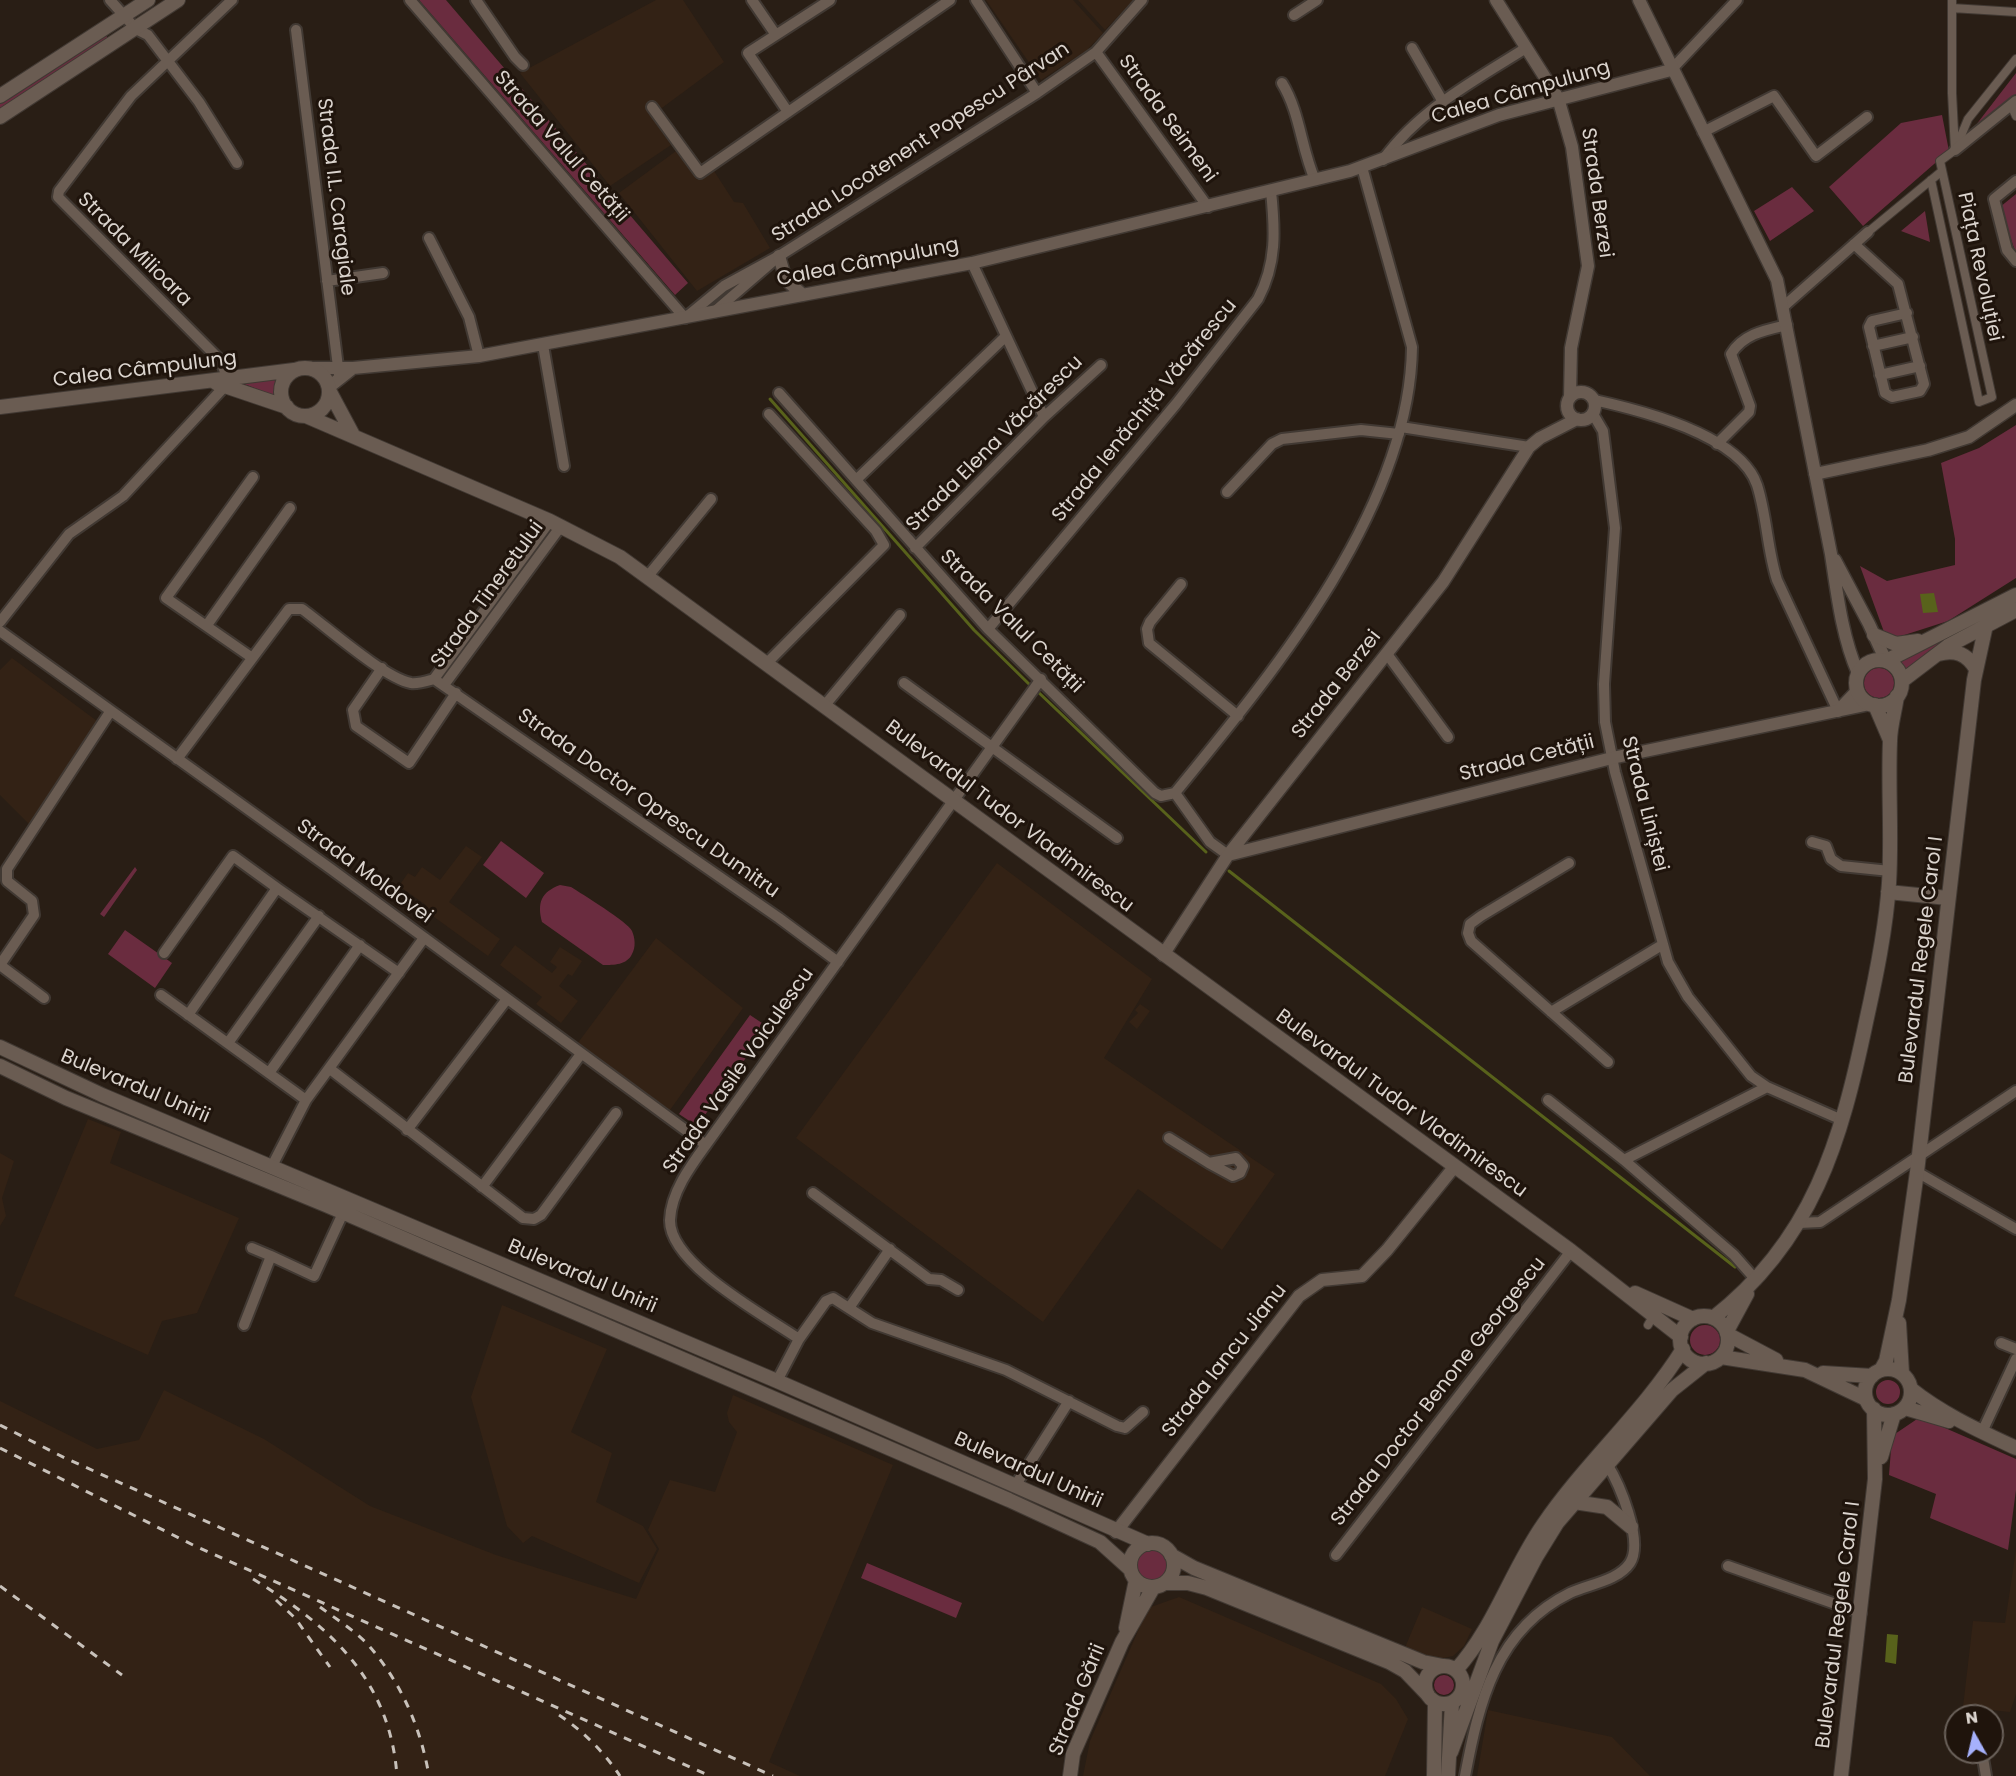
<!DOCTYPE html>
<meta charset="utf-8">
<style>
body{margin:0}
#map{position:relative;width:2016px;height:1776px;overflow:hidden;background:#291e15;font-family:Poppins,sans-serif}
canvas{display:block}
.north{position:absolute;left:1944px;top:1704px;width:60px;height:60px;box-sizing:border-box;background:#1f140c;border:2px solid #6a615a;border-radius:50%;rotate:352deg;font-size:16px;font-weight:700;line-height:24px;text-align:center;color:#dbd4ce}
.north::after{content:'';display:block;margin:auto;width:21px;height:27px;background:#a6b1fc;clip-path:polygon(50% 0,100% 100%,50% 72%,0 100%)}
</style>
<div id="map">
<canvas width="2016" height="1776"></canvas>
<div class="north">N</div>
</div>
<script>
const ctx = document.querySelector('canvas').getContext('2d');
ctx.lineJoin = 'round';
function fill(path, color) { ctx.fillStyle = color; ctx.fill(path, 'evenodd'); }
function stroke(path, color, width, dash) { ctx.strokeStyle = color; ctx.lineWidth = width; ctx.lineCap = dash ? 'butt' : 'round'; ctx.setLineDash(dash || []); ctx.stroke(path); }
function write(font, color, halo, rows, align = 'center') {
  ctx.font = font + ' Poppins,sans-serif'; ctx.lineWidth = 6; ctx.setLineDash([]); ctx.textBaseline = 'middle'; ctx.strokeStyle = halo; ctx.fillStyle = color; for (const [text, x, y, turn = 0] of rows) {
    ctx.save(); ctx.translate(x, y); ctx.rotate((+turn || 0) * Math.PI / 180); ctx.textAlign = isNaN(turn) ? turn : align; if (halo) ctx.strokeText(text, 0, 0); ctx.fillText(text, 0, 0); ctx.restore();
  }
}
fill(new Path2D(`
 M656,0H683L724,62L651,116L671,145L610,186L520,73Z
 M986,0H1073L1103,33L1087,50L1041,80Z
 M1078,0H1133L1105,30Z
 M676,151L697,180L714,171L734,202L743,203L770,248L697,291L619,193Z
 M12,658L97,721L30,825L0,795V670Z
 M466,846L482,857L449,902L500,939L488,956L423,909L426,905L399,886L408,873L415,877L422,867L440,880Z
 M997,863L1152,979L1104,1058L1275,1174L1222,1250L1138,1189L1043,1322L796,1138Z
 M656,938L743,1008L670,1110L577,1044Z
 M515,945L552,973L557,967L550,962L560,947L582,961L572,976L568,974L559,986L578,1001L561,1023L536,1004L542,997L500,965Z
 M1140,1004L1150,1011L1137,1029L1129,1022L1138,1013L1135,1010Z
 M88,1119L121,1132L110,1163L239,1218L197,1313L162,1321L148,1355L14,1296Z
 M0,1153L14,1161L2,1198L6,1216L0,1226Z
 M502,1305L607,1349L571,1432L612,1453L596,1502L643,1526L657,1549L639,1583L532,1536L523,1543L507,1526L471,1397Z
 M164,1390L264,1439L370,1506L496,1555L636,1599L659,1549L648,1530L670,1480L715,1492L737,1432L729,1422L727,1413L733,1395L893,1465L769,1762L800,1776H0V1401L97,1449L139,1440Z
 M2016,1550V1694L2010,1712L1963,1707L1973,1621L2005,1623Z
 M1179,1597L1381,1684L1396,1699L1408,1719L1385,1776H1083L1090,1741L1148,1608Z
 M1422,1607L1472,1629L1464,1646L1453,1656L1434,1660L1404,1650Z
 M1488,1710L1612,1737L1650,1776H1477Z`), '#332215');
fill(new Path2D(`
 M419,0H446L688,283L675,295Z
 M106,35L109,41L0,111V103Z
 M2016,73V95L1969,134Z
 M1942,115L1949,151L1863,226L1829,187L1901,123Z
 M1792,187L1814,211L1770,241L1754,211Z
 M2016,194V254L2000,207Z
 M1925,211L1930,242L1901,231Z
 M281,378L276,385L277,397L239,382Z
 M2016,425V578L1948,621L1895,638L1884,632L1860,566L1887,581L1955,565V539L1941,463L1979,448Z
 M1952,636L1902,672L1895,662Z
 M1864 683a15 15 0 1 1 30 0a15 15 0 1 1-30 0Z
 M501,841L544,873L526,898L483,865Z
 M135,867L137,870L104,917L100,914Z
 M560,885L571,887C582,894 628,922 632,931C635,938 636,947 632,954C627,965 614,965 603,965L542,922C537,903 541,892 560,885Z
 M125,930L172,963L155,988L108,954Z
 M750,1015L768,1027L697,1126L679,1114Z
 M1690 1340a15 15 0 1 1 30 0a15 15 0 1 1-30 0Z
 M1876 1392a12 12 0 1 1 24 0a12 12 0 1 1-24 0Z
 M1920,1417L2016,1459V1490L2008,1550L1930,1518L1936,1494L1889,1475L1892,1436Z
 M1136 1566a16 16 0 1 1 32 0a16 16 0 1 1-32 0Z
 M867,1563L962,1603L956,1618L861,1578Z
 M1434 1685a10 10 0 1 1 20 0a10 10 0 1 1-20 0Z`), '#6a2c3f');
fill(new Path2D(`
 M1934,593L1938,612L1923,613L1920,594Z
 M1887,1634L1898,1635L1896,1664L1885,1662Z`), '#58621b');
stroke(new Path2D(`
 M770,399L974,630L1031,686
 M1036,690L1206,852
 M1229,871L1735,1267`), '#58621b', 3);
const pedestrian = new Path2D(`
 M1952,0V93L1955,150
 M1952,8L2016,12
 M2011,105L2016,116
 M1956,148L1968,119L2016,59
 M1931,180L1979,402L1992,397L1940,161L1955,150
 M1868,232L1942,171
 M1648,1325L1655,1313`);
const minor = new Path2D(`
 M110,0L136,29L148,35L199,102L237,163
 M410,0L685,318L724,286L779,256
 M476,0L515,57L523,65
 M752,0L776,35
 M976,0L1037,93
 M1294,15L1317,0
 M296,30L339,375
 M1412,48L1443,102
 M1096,52L1208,207
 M1671,70L1737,0
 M1282,83C1300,112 1301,148 1315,180
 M652,107L700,173L950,0
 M788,112L748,53L830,0
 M1703,132L1774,96L1816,156L1867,117
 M1955,150L2016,101
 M1383,160C1419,110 1475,80 1526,48
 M2016,181L1994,199L2007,250L2016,261
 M429,238L469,317L479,356
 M1854,244L1898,284L1924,384L1920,391L1892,397L1885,393L1869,327L1872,321L1907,313
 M972,263L1044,417
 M327,281L383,273
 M1783,307L1868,232
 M714,312L779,256L1037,93L1096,52L1142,0
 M543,345L564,466
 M1873,346L1913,337
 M1880,375L1920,366
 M228,380L221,361L58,197L59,191L131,96L232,0
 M779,393L988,629L1155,793L1161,796L1175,793
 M1594,400C1640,410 1740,435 1757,485C1767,516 1767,549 1777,580L1838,711
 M1593,414L1603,431L1615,528L1604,684L1605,722L1615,772L1668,962L1688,997L1751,1076L1767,1087L1842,1120
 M1401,427L1529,447
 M1717,444L1749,412L1750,406L1731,354C1743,334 1765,330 1787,325
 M856,480L1005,337
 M1227,492L1272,444L1282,439L1361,430L1399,434
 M915,548L1044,417L1101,365
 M648,576L711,499
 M1181,584L1150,622L1147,629L1149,643L1238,716
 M0,622L69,534L123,496L225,386
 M207,625L290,508
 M988,629L1176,404L1258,299C1277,263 1275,230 1271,191
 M0,631L331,869L706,1145
 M1387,654L1448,737
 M251,657L166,598L253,477
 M767,663L884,545L876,531L769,414
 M382,668L353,710L356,726L409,763L456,693
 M434,679L779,918L838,962
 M904,683L1117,838
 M444,685L561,526
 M825,705L900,615
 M177,759L289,609H302C327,627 384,678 411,683C418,684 427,681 434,679L550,521
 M1175,793C1273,673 1410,508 1412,347L1362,167
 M1175,793L1210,842L1228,855
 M1812,842L1826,846L1831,859L1841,866L1890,871
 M1569,863L1481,916L1470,924L1468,933L1471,941L1608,1062
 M164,953L233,856L277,888
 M0,965L34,915L32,901L7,881V869L110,712
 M0,965L44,998
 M161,995L306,1100
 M1551,1012L1662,945
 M188,1015L277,888L399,973
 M228,1043L319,916
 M330,1069L523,1218L534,1219L541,1215L616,1113
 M269,1073L360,945
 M1548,1100L1624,1160L1734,1255L1756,1280
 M407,1130L507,999
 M1169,1138L1209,1163L1236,1158L1243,1166L1240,1173L1233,1176L1209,1163
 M1624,1160L1767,1087
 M272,1166L306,1100L424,938
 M1917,1172L2016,1229
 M482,1187L581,1054
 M813,1193L929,1279L941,1280L958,1290
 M1799,1223L1820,1222L2016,1091
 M252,1248L271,1256
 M849,1308L890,1249
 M244,1325L271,1256L314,1276L343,1213
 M799,1339C764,1315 669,1264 670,1220C671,1189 696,1159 713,1135L1041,679
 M2001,1343L2016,1349
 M777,1381L799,1339L826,1301L833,1298L872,1323L1006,1370L1117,1426L1125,1428L1143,1412
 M1982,1432L2016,1359
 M1015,1486L1069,1401
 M1336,1555L1571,1251
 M1728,1566L1861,1613
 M1982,1752L1986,1776
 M1465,1776C1479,1703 1495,1630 1570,1593C1589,1584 1618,1581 1630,1563C1644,1541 1619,1483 1607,1464`);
const tertiary = new Path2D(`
 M1496,0L1558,98L1572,147L1588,266L1571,348L1570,397
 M1639,0L1777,280L1831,554C1837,593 1842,637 1858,673
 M779,256L786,280L803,295
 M310,368H353L479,356L972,263L1350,171L1499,115L1671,70
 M329,387L353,368
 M1567 406a14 14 0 1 1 28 0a14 14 0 1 1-28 0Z
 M1815,474L1928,450L1969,437L2016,405
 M1835,560L1869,624L1886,661
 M1838,711L1857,691
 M1228,855L1612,758L1870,704
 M1163,955L1228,855L1443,582L1529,447L1540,438L1577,419
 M1116,1532L1299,1296L1322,1280L1362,1276L1387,1250L1455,1166`);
const secondary = new Path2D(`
 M0,96L148,0
 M0,117L178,0
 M281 392a24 24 0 1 1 48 0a24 24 0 1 1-48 0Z
 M216,383L287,407
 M330,392L353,435
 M0,407L294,370
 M306,416L550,521L620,557L1571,1251L1681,1337
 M1874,635L1896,644L1918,641
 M1938,654C1955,649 1967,654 1976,669
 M1856 683a23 23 0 1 1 46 0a23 23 0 1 1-46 0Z
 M1886,661L2016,595
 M1902,681L1948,646L2016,610
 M1875,705L1890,740
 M1888,892L1948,898
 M0,1047L102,1095L777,1381L1148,1544
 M0,1066L66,1098L326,1205L1009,1500L1100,1542L1130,1569
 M1635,1293L1693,1319
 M1680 1340a24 24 0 1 1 48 0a24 24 0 1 1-48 0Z
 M1713,1318C1813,1240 1841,1141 1866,1022C1876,977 1886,929 1889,883C1892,836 1888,789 1890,741C1890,727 1895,711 1897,696
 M1899,1323L1902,1373
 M1727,1331L1747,1294
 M1727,1334L1776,1360
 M1721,1357L1805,1370L1866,1399
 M1865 1392a23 23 0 1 1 46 0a23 23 0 1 1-46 0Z
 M1881,1370L1886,1361L1899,1300L1917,1172L1974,680L1986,625
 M1823,1373L1872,1376
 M1911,1389C1942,1414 1980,1431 2016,1448
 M1905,1408L1949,1421
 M1881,1457L1894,1414
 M1574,1502L1607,1507L1631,1527
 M1130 1565a22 22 0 1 1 44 0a22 22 0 1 1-44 0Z
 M1171,1555L1194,1568L1423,1662L1443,1666
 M1165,1583H1188L1207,1588L1389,1662L1405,1671L1428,1695
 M1126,1628L1136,1580
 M1425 1685a19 19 0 1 1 38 0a19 19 0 1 1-38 0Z
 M1456,1670C1494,1628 1511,1571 1543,1525C1585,1463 1643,1413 1683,1349
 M1451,1752L1492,1641L1536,1557L1557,1523L1672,1390L1706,1363
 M1070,1776L1073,1754L1122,1642L1153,1588
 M1434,1776L1435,1702
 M1448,1776L1452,1703
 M1841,1776L1875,1479L1874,1409`);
stroke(pedestrian, '#413933', 10);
stroke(minor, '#413933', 14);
stroke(tertiary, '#413933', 15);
stroke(secondary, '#413933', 16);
stroke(pedestrian, '#6a5c52', 8);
stroke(minor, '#6a5c52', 10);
stroke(tertiary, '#6a5c52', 12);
stroke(secondary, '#6a5c52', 14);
stroke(new Path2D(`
 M0,1425L65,1458L773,1776
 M0,1448L193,1545L710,1776
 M253,1579C330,1626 390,1680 397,1776
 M0,1586L122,1675
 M276,1600L295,1618L330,1667
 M320,1607C336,1619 357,1632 370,1647C402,1684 421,1729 429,1776
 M559,1715C583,1731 604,1752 620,1776`), '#c8c1ba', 3, [8, 8]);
write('20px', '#dbd4ce', '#1f140c', [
 ["Calea Câmpulung",1521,93,-16],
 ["Strada Seimeni",1167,119,54],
 ["Strada Locotenent Popescu Pârvan",921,143,-33],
 ["Strada Valul Cetății",561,147,49],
 ["Strada Berzei",1596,193,82],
 ["Strada I.L. Caragiale",335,197,83],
 ["Strada Milioara",134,250,45],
 ["Calea Câmpulung",868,263,-11],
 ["Piața Revoluției",1979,267,78],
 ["Calea Câmpulung",145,370,-7],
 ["Strada Ienăchiță Văcărescu",1145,411,-51],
 ["Strada Elena Văcărescu",995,444,-45],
 ["Strada Tineretului",488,595,-54],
 ["Strada Valul Cetății",1011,622,45],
 ["Strada Berzei",1337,685,-52],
 ["Strada Cetății",1527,759,-14],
 ["Strada Doctor Oprescu Dumitru",648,804,35],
 ["Strada Liniștei",1644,804,76],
 ["Bulevardul Tudor Vladimirescu",1009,817,37],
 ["Strada Moldovei",364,872,36],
 ["Bulevardul Regele Carol I",1922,960,-83],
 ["Strada Vasile Voiculescu",739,1071,-55],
 ["Bulevardul Unirii",135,1087,23],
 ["Bulevardul Tudor Vladimirescu",1401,1104,36],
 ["Bulevardul Unirii",582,1277,23],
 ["Strada Iancu Jianu",1225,1361,-52],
 ["Strada Doctor Benone Georgescu",1439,1392,-52],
 ["Bulevardul Unirii",1028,1471,24],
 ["Bulevardul Regele Carol I",1839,1625,-83],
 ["Strada Gării",1078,1700,-68]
]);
</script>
